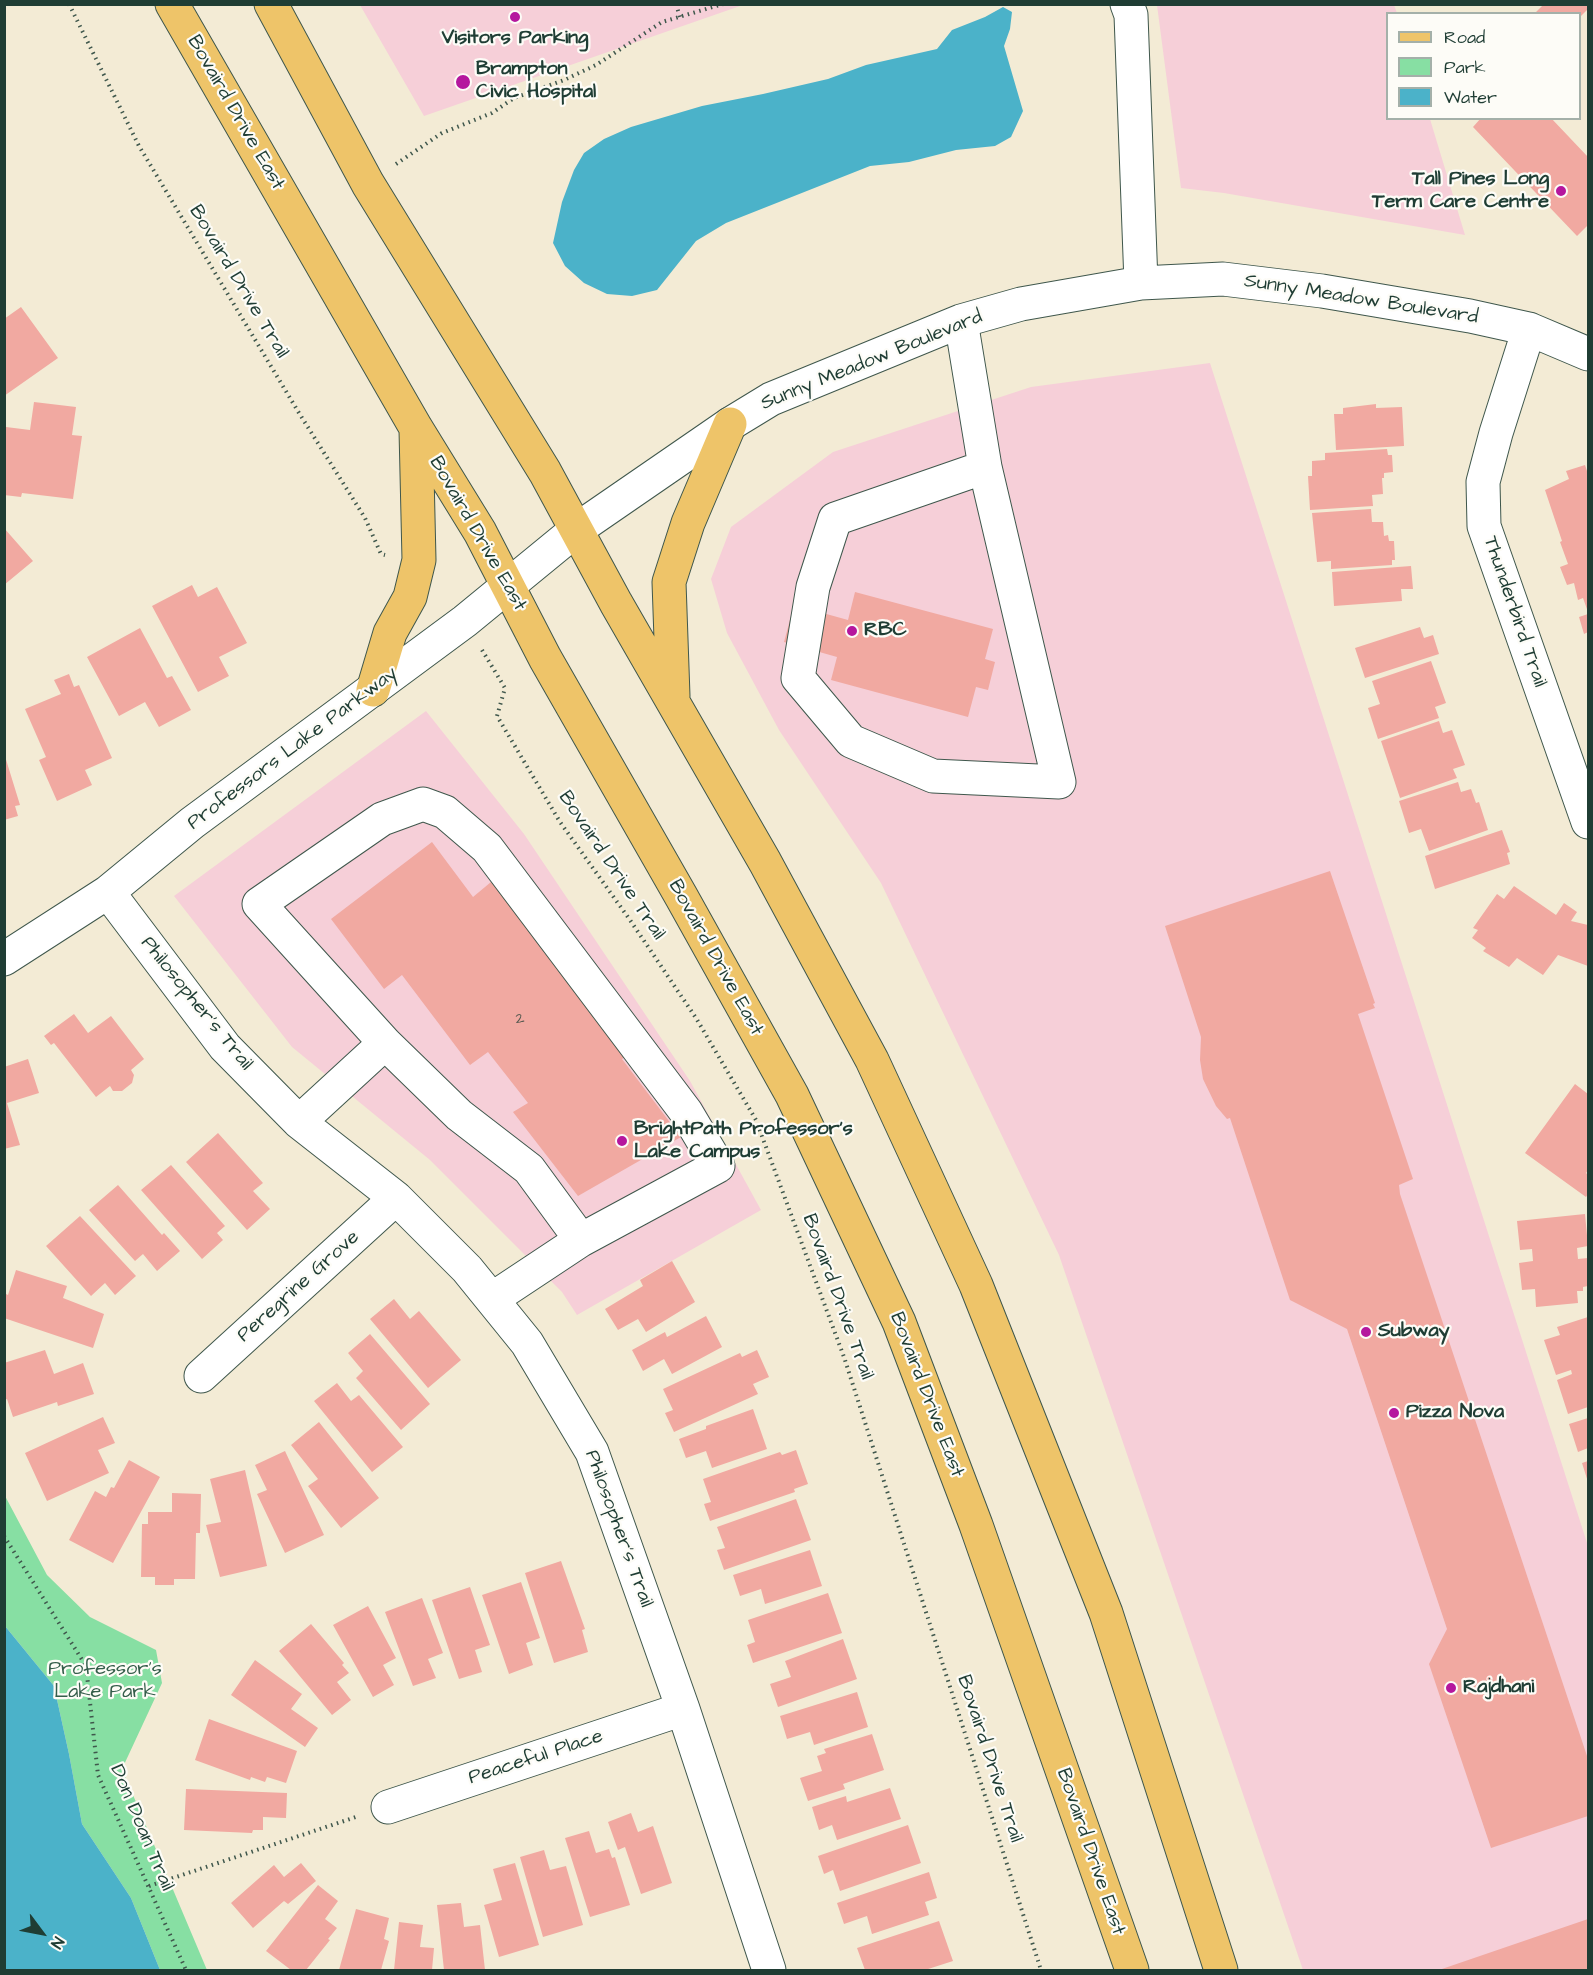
<!DOCTYPE html>
<style>
body{margin:0}
#map{position:relative;width:1593px;height:1975px;overflow:hidden;background:#f3ebd5;font-family:"Architects Daughter",sans-serif}
canvas{display:block}
.frame{position:absolute;inset:0;border:6px solid #1f3d34;pointer-events:none}
.legend{position:absolute;left:1386px;top:12px;width:195px;height:108px;box-sizing:border-box;background:#fdfcf7;border:2px solid #a4b0a9;margin:0;padding:8px 10px;list-style:none;font-size:18px;color:#1f3d34}
.legend li{display:flex;align-items:center;gap:12px;height:30px}
.legend b{width:30px;border:2px solid #a4b0a9}
.north{position:absolute;left:12px;top:1903px;width:60px;height:60px;-webkit-text-stroke:4px #fdfcf7;paint-order:stroke;rotate:122deg;font-size:16px;font-weight:700;line-height:24px;text-align:center;color:#1f3d34}
.north::after{content:'';display:block;margin:auto;width:21px;height:27px;background:#1f3d34;clip-path:polygon(50% 0,100% 100%,50% 72%,0 100%)}
</style>
<div id="map">
<canvas width="1593" height="1975"></canvas>
<div class="frame"></div>
<ul class="legend">
<li><b style="height:8px;background:#eec469"></b>Road</li>
<li><b style="height:16px;background:#87dfa3"></b>Park</li>
<li><b style="height:16px;background:#4bb2c9"></b>Water</li>
</ul>
<div class="north">N</div>
</div>
<script>
const ctx = document.querySelector('canvas').getContext('2d');
ctx.lineJoin = 'round';
function fill(path, color) { ctx.fillStyle = color; ctx.fill(path, 'evenodd'); }
function stroke(path, color, width, dash) { ctx.strokeStyle = color; ctx.lineWidth = width; ctx.lineCap = dash ? 'butt' : 'round'; ctx.setLineDash(dash || []); ctx.stroke(path); }
function write(font, color, halo, rows, align = 'center') {
  ctx.font = font + ' "Architects Daughter",sans-serif'; ctx.lineWidth = 4.5; ctx.setLineDash([]); ctx.textBaseline = 'middle'; ctx.strokeStyle = halo; ctx.fillStyle = color; for (const [text, x, y, turn = 0] of rows) {
    ctx.save(); ctx.translate(x, y); ctx.rotate((+turn || 0) * Math.PI / 180); ctx.textAlign = isNaN(turn) ? turn : align; if (halo) ctx.strokeText(text, 0, 0); ctx.fillText(text, 0, 0); ctx.restore();
  }
}
fill(new Path2D(`
 M360,5H743L424,116Z
 M1157,5H1394L1397,13L1388,14V118L1430,119L1465,235L1224,193L1181,188Z
 M1210,363L1588,1546V1970H1303L1059,1255L881,883L779,730L727,633L711,579L731,527L833,452L1031,387Z
 M426,711L524,834L690,1081L761,1210L577,1315L562,1292L430,1160L292,1047L174,896Z`), '#f6cfd8');
fill(new Path2D(`
 M4,1494L47,1575L90,1617L156,1650L162,1683L122,1769L207,1970H160L131,1898L82,1824L69,1754L54,1686L5,1626Z`), '#87dfa3');
fill(new Path2D(`
 M1003,7L1012,12L1010,29L1004,46L1023,111L1011,137L995,146L956,150L909,162L870,166L726,223L696,241L657,290L632,296L607,294L584,283L565,266L553,243L562,202L574,170L584,153L604,139L631,127L702,106L763,94L828,79L866,65L937,49L952,30L985,17Z
 M5,1626L54,1686L69,1754L82,1824L131,1898L160,1970H5Z`), '#4bb2c9');
fill(new Path2D(`
 M1544,4H1588V9L1580,17V14H1534Z
 M1481,118H1551L1588,157V225L1577,236L1473,127Z
 M21,307L58,358L4,396V319Z
 M34,402L76,407L72,435L82,436L73,499L22,493L21,497L4,495L6,427L30,430Z
 M1376,404V408L1402,407L1404,446L1336,450L1334,414H1343V408Z
 M1387,449L1388,455H1392L1393,472L1384,473V478H1382L1383,494L1372,495L1373,506L1310,510L1308,476H1312V461L1325,460V453Z
 M1585,465L1587,471L1588,470V612L1583,598L1578,600L1574,583L1567,585L1560,567L1568,564L1560,542L1562,541L1545,490L1569,479L1566,471Z
 M1371,509L1372,522H1383L1384,536L1388,535L1389,541H1394L1395,560H1392V565L1331,569V561L1317,562L1312,513Z
 M4,528L33,561L4,585Z
 M1411,566L1413,589H1401L1402,601L1334,606L1332,572Z
 M192,585L198,597L217,587L247,643L219,657L229,676L198,692L152,606Z
 M855,592L993,629L985,659L995,662L988,690L976,687L968,717L831,680L837,657L784,642L794,605L848,620Z
 M1588,614V632L1584,634L1579,617Z
 M1420,627L1424,638L1433,635L1439,654L1365,678L1355,648Z
 M140,628L167,678L172,676L191,710L159,727L145,702L119,716L87,657Z
 M1431,661L1446,703L1435,707L1439,718L1378,739L1368,708L1380,704L1372,681Z
 M69,674L74,687L79,685L112,758L85,770L92,785L57,801L39,760L46,757L25,709L61,694L54,680Z
 M1439,721L1443,733L1452,730L1465,765L1453,769L1457,778L1400,798L1381,741Z
 M4,753L20,805L15,806L18,816L4,820Z
 M1458,782L1461,792L1471,789L1476,803L1479,802L1488,830L1429,851L1421,829L1409,833L1399,801Z
 M1502,830L1510,852L1507,853L1510,864L1435,889L1425,856Z
 M432,842L473,897L497,877L629,1054L622,1059L681,1137L578,1196L513,1112L528,1103L488,1052L470,1065L402,975L384,989L331,919Z
 M1330,871L1375,1003L1373,1004L1375,1008L1358,1014L1413,1179L1399,1185L1400,1194L1588,1759V1816L1491,1848L1429,1664L1447,1629L1347,1329L1290,1300L1230,1118L1227,1119L1216,1106L1203,1079L1200,1060L1201,1037L1165,926Z
 M1514,886L1556,915L1564,903L1577,912L1571,921L1588,925V966L1558,955L1543,975L1517,958L1509,967L1483,951L1486,948L1472,938L1478,930L1473,928L1497,894L1504,899Z
 M74,1014L88,1033L111,1016L144,1059L131,1070L134,1075L132,1083L122,1091H113L110,1086L96,1097L54,1043L51,1045L44,1036Z
 M28,1059L39,1093L7,1103L20,1145L4,1149V1067Z
 M1575,1084L1588,1094V1170L1586,1173L1588,1175V1194L1586,1197L1525,1153Z
 M218,1133L263,1183L253,1191L270,1209L247,1230L186,1162Z
 M171,1165L225,1226L217,1233L223,1240L202,1259L141,1190Z
 M118,1185L162,1235L164,1233L180,1251L157,1271L143,1254L135,1261L89,1210Z
 M1585,1214L1588,1246L1577,1248L1578,1259L1588,1258V1286L1583,1287V1291H1577L1578,1303L1536,1307L1535,1289L1522,1290L1519,1263L1533,1261L1532,1249L1520,1250L1517,1221Z
 M80,1216L136,1276L115,1295L105,1283L91,1296L46,1246Z
 M672,1261L695,1302L646,1332L638,1319L618,1330L605,1309L643,1286L640,1280Z
 M16,1270L67,1286L63,1298L104,1314L93,1348L4,1318V1293L8,1295Z
 M394,1299L410,1319L419,1311L461,1360L428,1388L370,1319Z
 M706,1316L722,1347L672,1374L664,1359L643,1371L632,1350L665,1332L667,1337Z
 M1588,1317V1407L1568,1414L1557,1380L1572,1374L1571,1370L1556,1375L1544,1340L1560,1335L1557,1327Z
 M370,1334L430,1404L401,1430L356,1378L363,1371L348,1353Z
 M45,1350L54,1374L83,1363L94,1394L58,1406L57,1402L13,1417L7,1399L4,1400V1363Z
 M757,1350L769,1377L753,1384L758,1394L674,1432L665,1413L673,1410L663,1389L740,1353L742,1357Z
 M337,1383L351,1401L359,1395L403,1447L372,1472L314,1401Z
 M753,1409L767,1449L712,1468L706,1451L686,1458L679,1439L706,1429V1426Z
 M103,1417L115,1443L98,1450L109,1473L47,1501L25,1453Z
 M1588,1418V1448L1578,1452L1569,1424Z
 M319,1422L379,1498L341,1528L308,1486L318,1479L291,1445Z
 M796,1450L808,1484L794,1489L795,1492L710,1521L704,1504L711,1502L703,1479L780,1452L782,1455Z
 M285,1451L324,1535L285,1553L257,1494L267,1490L255,1465Z
 M129,1460L160,1477L113,1563L69,1540L95,1491L106,1497L111,1487L114,1488Z
 M1588,1461V1482L1582,1463Z
 M245,1470L267,1566L220,1577L206,1525L221,1522L210,1479Z
 M172,1493L201,1494L200,1533H196L195,1579H174V1585H155V1577H141L142,1524H148V1512H172Z
 M796,1499L811,1540L724,1570L717,1550L725,1548L717,1527Z
 M810,1550L822,1586L765,1604L761,1589L740,1596L733,1575Z
 M561,1561L585,1629L582,1630L588,1652L554,1663L525,1573Z
 M521,1582L540,1638L526,1643L533,1665L509,1674L482,1595Z
 M470,1587L490,1645L475,1650L482,1672L459,1679L432,1600Z
 M828,1593L842,1633L753,1663L747,1645L755,1642L748,1620Z
 M422,1598L443,1653L428,1659L436,1678L413,1686L385,1612Z
 M368,1606L396,1658L383,1665L394,1685L373,1697L333,1625Z
 M311,1624L344,1663L342,1665L349,1673L337,1682L351,1700L332,1715L279,1651Z
 M843,1639L857,1679L778,1707L770,1684L791,1677L785,1661Z
 M255,1660L302,1694L291,1709L318,1728L305,1747L231,1695Z
 M857,1692L868,1727L814,1745L810,1732L787,1739L780,1716Z
 M209,1719L297,1751L286,1783L267,1777L265,1782L251,1777L250,1780L195,1760Z
 M872,1734L884,1770L843,1784L845,1789L808,1801L800,1778L822,1771L817,1756L826,1753L824,1749Z
 M890,1788L901,1819L837,1840L832,1825L819,1830L812,1807L846,1796L847,1802Z
 M186,1789L287,1793L286,1818L263,1817V1830H253L252,1833L184,1830Z
 M631,1813L638,1832L653,1826L672,1883L641,1894L625,1847L618,1850L608,1822Z
 M908,1825L921,1863L840,1891L833,1870L824,1874L818,1856Z
 M589,1831L596,1853L609,1849L612,1858L615,1857L630,1905L590,1917L565,1838Z
 M544,1850L550,1870L566,1866L583,1925L543,1937L520,1857Z
 M301,1863L316,1881L288,1904L284,1901L253,1928L231,1903L274,1865L284,1877Z
 M515,1863L539,1945L499,1957L484,1905L502,1900L493,1869Z
 M929,1872L937,1898L925,1902L929,1915L872,1934L867,1916L844,1924L837,1903Z
 M318,1885L338,1901L325,1919L337,1928L328,1939L330,1940L306,1970H291L266,1951Z
 M461,1903L464,1927L480,1925L485,1970H444L437,1905Z
 M356,1909L389,1918L384,1939L389,1941L381,1970H339Z
 M1588,1919V1970H1439Z
 M939,1921L953,1961L925,1970H865L857,1948Z
 M399,1922L423,1925L420,1947L434,1948L432,1970H394Z`), '#f1a9a1');
const minor = new Path2D(`
 M1127,4L1131,15L1141,283
 M961,321L985,467L1059,782L933,776L851,741L798,678L813,587L835,519L985,467
 M1529,329L1496,433L1483,482L1484,526L1588,822
 M423,804L445,812L487,848L686,1112L718,1166L581,1240L529,1169L459,1115L385,1043L259,904L382,819Z
 M108,892L225,1047L299,1122L396,1198L467,1269L527,1343L592,1452L683,1709L769,1970
 M4,959L108,892L192,823L465,621L576,530L730,424L771,399L961,321L1021,304L1141,283L1223,279L1322,291L1470,316L1529,329L1588,354
 M299,1122L385,1043
 M492,1299L581,1240
 M201,1376L396,1198
 M388,1807L683,1709`);
const major = new Path2D(`
 M172,4L416,428L480,532L545,658L681,896L792,1095L899,1322L976,1525L1132,1970
 M271,4L368,184L545,472L616,603L765,862L872,1060L976,1285L1106,1613L1221,1970
 M373,690L390,633L410,597L419,560L416,430
 M673,696L669,582L688,523L730,424`);
stroke(minor, '#3f574c', 35);
stroke(major, '#3f574c', 35);
stroke(new Path2D(`
 M69,4L139,146L299,413L365,518L381,554L385,555
 M676,4L680,17
 M396,164L442,133L492,113L514,98L564,80L596,65L662,22L723,4
 M482,650L505,688L497,716L560,822L630,920L696,1018L756,1120L844,1357L1041,1970
 M4,1536L86,1666L98,1775L186,1970
 M149,1886L356,1817`), '#3f574c', 4, [1.5, 4.5]);
stroke(minor, '#fff', 33);
stroke(major, '#eec469', 33);
for (const [x, y, r, color] of [
 [515,17,6,"#b5179e"],
 [463,82,8,"#b5179e"],
 [1561,191,6,"#b5179e"],
 [852,631,6,"#b5179e"],
 [622,1141,6,"#b5179e"],
 [1366,1332,6,"#b5179e"],
 [1394,1413,6,"#b5179e"],
 [1451,1688,6,"#b5179e"]
]) { const dot = new Path2D(); dot.arc(x, y, r, 0, 2 * Math.PI); ctx.fillStyle = color; ctx.fill(dot); stroke(dot, '#fdfcf7', 2); }
write('16px', '#54584f', null, [
 ["2",520,1020]
]);
write('bold 20px', '#1f3d34', '#fdfcf7', [
 ["Visitors Parking",515,39,"center"],
 ["Brampton",476,70],
 ["Civic Hospital",476,93],
 ["Tall Pines Long",1549,180,"right"],
 ["Term Care Centre",1549,203,"right"],
 ["RBC",864,631],
 ["BrightPath Professor's",634,1130],
 ["Lake Campus",634,1153],
 ["Subway",1378,1332],
 ["Pizza Nova",1406,1413],
 ["Rajdhani",1463,1688]
], 'left');
write('20px', '#1f3d34', '#fdfcf7', [
 ["Bovaird Drive East",235,113,60],
 ["Bovaird Drive Trail",238,282,59],
 ["Sunny Meadow Boulevard",1361,300,9],
 ["Sunny Meadow Boulevard",872,361,-22],
 ["Bovaird Drive East",477,534,60],
 ["Thunderbird Trail",1514,612,71],
 ["Professors Lake Parkway",293,749,-37],
 ["Bovaird Drive Trail",611,866,56],
 ["Bovaird Drive East",715,958,61],
 ["Philosopher's Trail",196,1004,51],
 ["Peregrine Grove",299,1287,-42],
 ["Bovaird Drive Trail",837,1297,70],
 ["Bovaird Drive East",926,1395,69],
 ["Philosopher's Trail",618,1529,70],
 ["Peaceful Place",536,1758,-18],
 ["Bovaird Drive Trail",989,1759,72],
 ["Don Doan Trail",141,1828,67],
 ["Bovaird Drive East",1090,1852,71]
]);
write('20px', '#345d4a', '#fdfcf7', [
 ["Professor's",105,1670],
 ["Lake Park",105,1693]
]);
</script>
